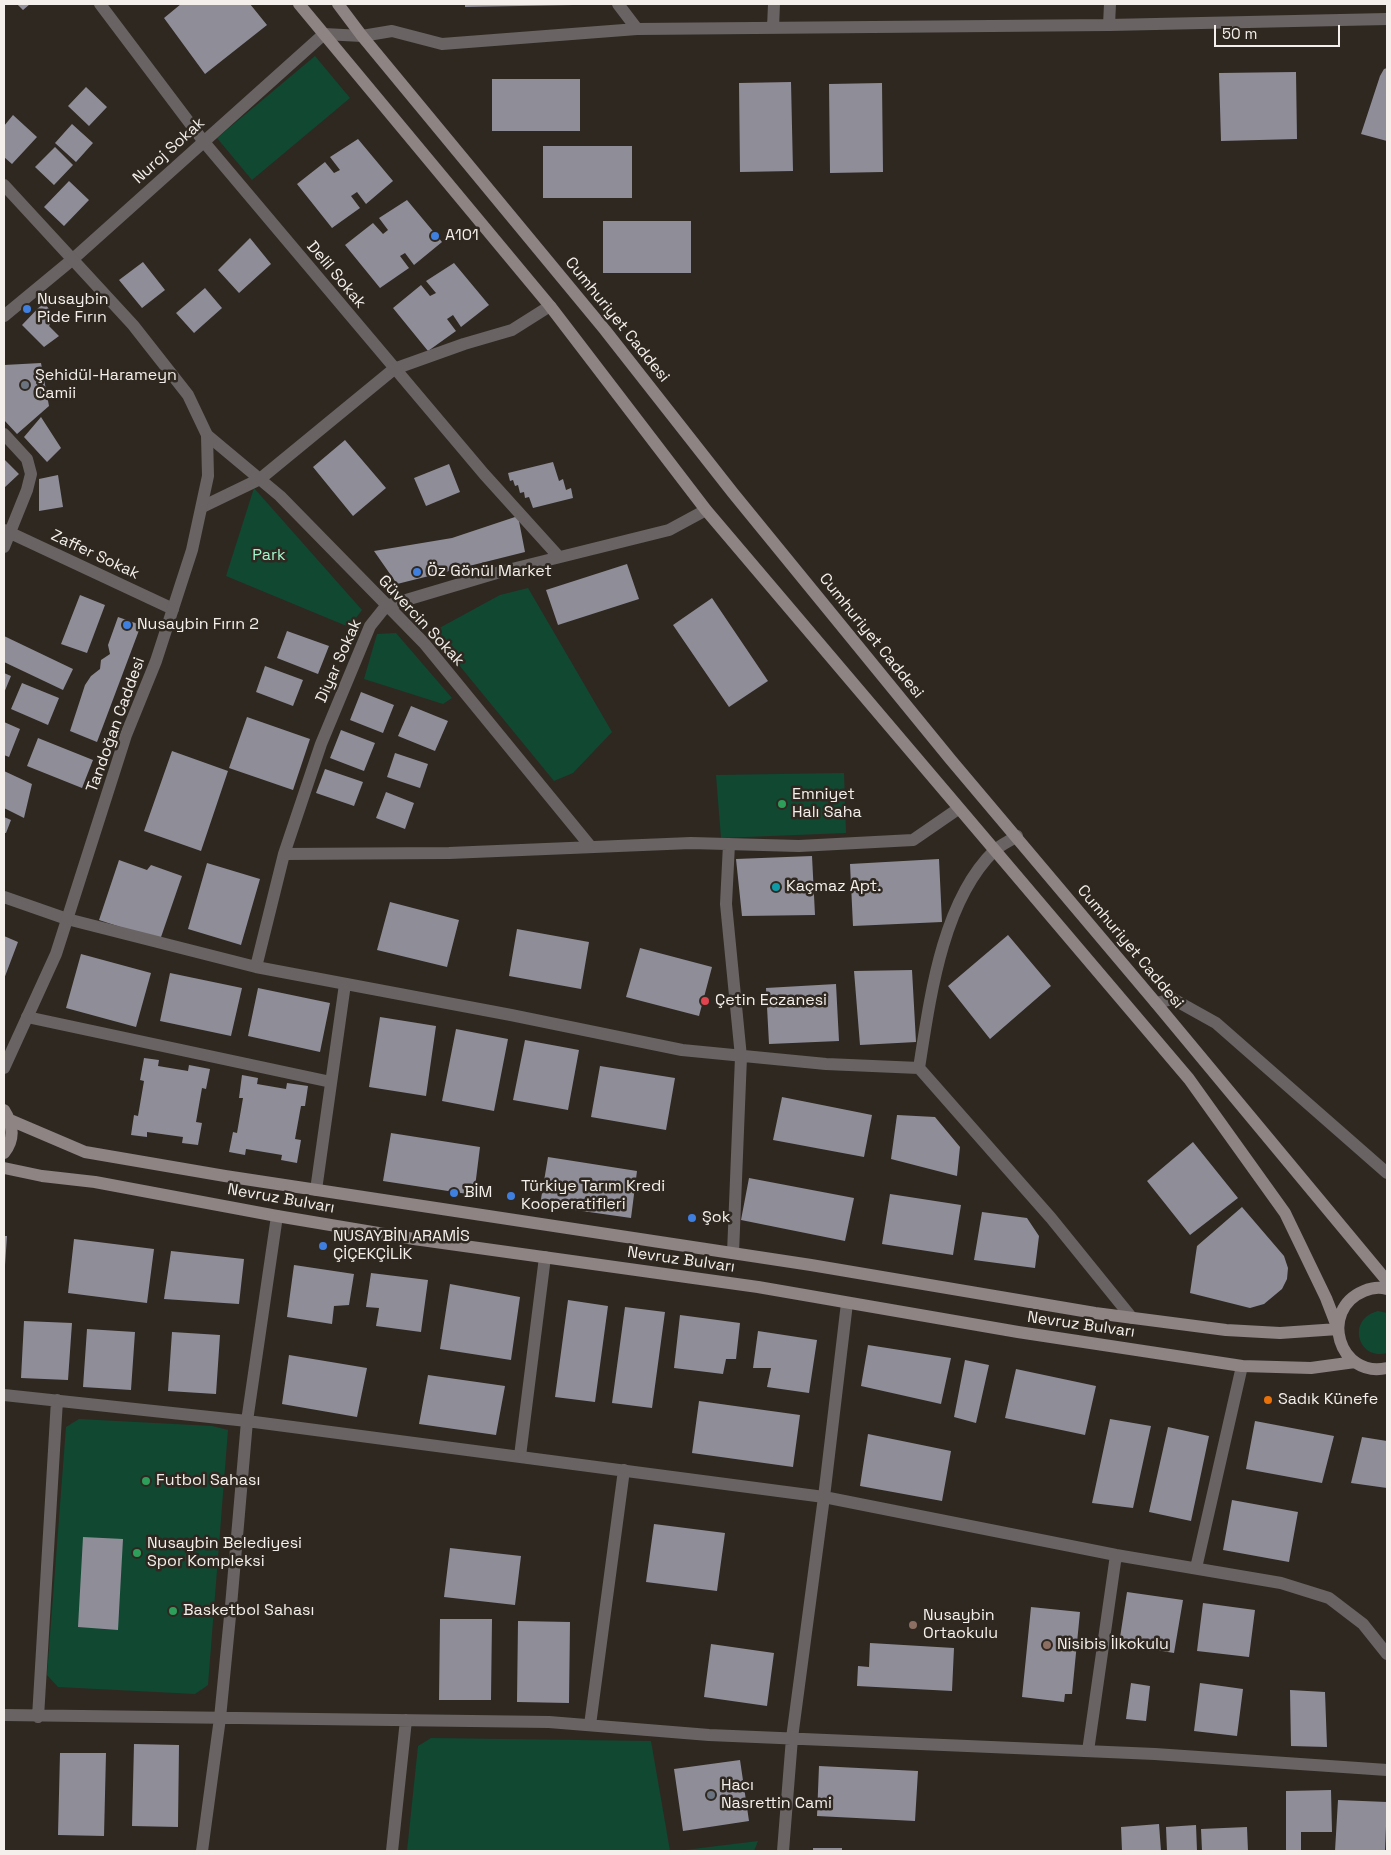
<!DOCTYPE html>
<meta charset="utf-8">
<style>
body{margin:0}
#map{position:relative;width:1391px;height:1855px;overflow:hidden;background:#2f2821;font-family:"Space Grotesk",sans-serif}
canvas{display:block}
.frame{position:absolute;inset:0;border:5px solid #f4efea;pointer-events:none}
.scale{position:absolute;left:1214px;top:25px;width:126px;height:22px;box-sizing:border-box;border:2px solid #f4efea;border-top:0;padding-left:6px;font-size:15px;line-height:18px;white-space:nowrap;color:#f4efea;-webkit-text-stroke:4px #2f2821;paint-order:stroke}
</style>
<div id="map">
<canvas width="1391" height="1855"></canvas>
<div class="frame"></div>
<div class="scale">50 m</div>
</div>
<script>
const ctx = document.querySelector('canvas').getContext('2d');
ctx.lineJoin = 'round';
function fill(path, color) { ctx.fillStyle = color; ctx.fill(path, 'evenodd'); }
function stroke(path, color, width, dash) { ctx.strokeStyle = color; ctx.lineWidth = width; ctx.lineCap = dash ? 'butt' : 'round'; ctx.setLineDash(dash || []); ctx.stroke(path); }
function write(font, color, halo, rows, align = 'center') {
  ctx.font = font + ' "Space Grotesk",sans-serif'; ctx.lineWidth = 5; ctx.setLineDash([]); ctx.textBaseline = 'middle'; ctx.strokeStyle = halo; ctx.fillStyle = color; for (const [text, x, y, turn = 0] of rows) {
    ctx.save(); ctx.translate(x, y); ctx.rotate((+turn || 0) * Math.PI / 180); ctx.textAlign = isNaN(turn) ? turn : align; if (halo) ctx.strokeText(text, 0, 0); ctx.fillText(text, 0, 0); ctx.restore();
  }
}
fill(new Path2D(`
 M315,56L350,98L252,180L217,138Z
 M254,488L362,610L349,627L226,576Z
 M528,588L612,732L573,773L554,781L432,632L500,595Z
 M396,633L452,698L443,704L364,679L377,634Z
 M844,773L846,833L721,838L716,775Z
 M1378,1311L1387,1313V1353C1358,1361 1346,1319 1378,1311Z
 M79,1419L212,1426L228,1430L208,1685L195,1694L58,1687L47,1675L66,1427Z
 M431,1738L651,1741L670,1851H407L418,1746Z
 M758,1841L754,1851H677Z`), '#114831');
fill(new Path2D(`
 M17,4H30L23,10Z
 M181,4H250L267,25L205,74L164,18Z
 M465,4H574V5L465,7Z
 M1387,68V141L1361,134L1380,76L1384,69Z
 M1296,72L1297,139L1221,141L1219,73Z
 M492,79H580V131H492Z
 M791,82L793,171L740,172L739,83Z
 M882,83L883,172L830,173L829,84Z
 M86,87L107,107L89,126L68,106Z
 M13,115L37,137L12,164L4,157V126Z
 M72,124L93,143L76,162L55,143Z
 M358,139L393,181L366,204L357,192L351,196L360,208L332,228L297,184L325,162L334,173L340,170L330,157Z
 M543,146H632V198H543Z
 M55,147L73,165L54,185L35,167Z
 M69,181L89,200L64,226L44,207Z
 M407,200L442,242L414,265L405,253L400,256L409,268L380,288L345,245L373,223L383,234L388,230L379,218Z
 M603,221H691V273H603Z
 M250,238L271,264L239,293L218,270Z
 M143,262L165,290L142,308L119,280Z
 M454,263L489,305L461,327L453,315L447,319L456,331L428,351L393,308L421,285L430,296L436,293L426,281Z
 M205,288L222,308L194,333L176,313Z
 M44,302L51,312L48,314L52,321L49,326L59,336L44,347L22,325Z
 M41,363L49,406L17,434L4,420V365Z
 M41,417L61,448L47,462L24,437Z
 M345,440L386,488L353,516L313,467Z
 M4,459L19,474L4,488Z
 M553,462L559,481L563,479L566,490L571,488L573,498L533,508L529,497L525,498L524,492L520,493L518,485L515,486L513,480L510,481L508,473Z
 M449,464L460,492L426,506L414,478Z
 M58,475L63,507L39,511V479Z
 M518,516L525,552L397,584L374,551L452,538Z
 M627,564L639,599L558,625L546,590Z
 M80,595L105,605L87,653L61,644Z
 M712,598L768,681L729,707L673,625Z
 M118,617L141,625L97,742L70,731L85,685L91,676L100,669L101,660L110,654L108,645Z
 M287,631L329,646L318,674L277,658Z
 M4,636L73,669L63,690L4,662Z
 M265,666L303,680L293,706L256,692Z
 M4,673L11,676L4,693Z
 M22,683L59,698L48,725L11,709Z
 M361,692L394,705L383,733L350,720Z
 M411,706L448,721L435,751L398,736Z
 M247,717L310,739L293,790L229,768Z
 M4,722L20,729L9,757L4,755Z
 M341,730L375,743L364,771L330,758Z
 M38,738L93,760L82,788L27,766Z
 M172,751L228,771L201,851L144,831Z
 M395,753L428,764L420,788L387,777Z
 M325,769L363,782L354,806L316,793Z
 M4,771L32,784L24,818L4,808Z
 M386,792L414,803L405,829L376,818Z
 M4,817L11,820L6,833H4Z
 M812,856L815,915L742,916L736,859Z
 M939,859L942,922L853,926L850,864Z
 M119,860L147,870L151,865L182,876L160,940L99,920Z
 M207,863L260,879L241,945L188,929Z
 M390,902L459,920L447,967L377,950Z
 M517,929L589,942L581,989L509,976Z
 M1008,935L1051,986L990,1039L948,986Z
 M4,936L18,942L4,979Z
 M640,948L712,967L699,1016L626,997Z
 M81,954L151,973L136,1027L66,1008Z
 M912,970L916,1042L860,1045L854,971Z
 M170,973L242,988L231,1036L160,1021Z
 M836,984L839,1041L769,1044L766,988Z
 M258,988L330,1003L320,1052L248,1036Z
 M380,1017L436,1026L426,1096L369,1087Z
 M456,1029L508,1039L494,1111L442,1101Z
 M525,1040L579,1050L568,1110L513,1100Z
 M144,1058L159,1060L158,1066L188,1071L189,1065L210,1069L206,1089L202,1088L196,1122L202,1123L198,1145L182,1143L183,1137L147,1132V1137L131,1135L134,1115L138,1116L144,1081L140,1080Z
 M600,1066L675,1078L666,1130L591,1117Z
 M242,1075L258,1078L257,1084L286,1089L287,1083L308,1086L305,1106H301L295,1139L301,1140L297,1163L281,1160L282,1155L246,1149L245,1155L229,1152L233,1132L237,1133L243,1098H239Z
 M782,1097L872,1115L864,1157L773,1140Z
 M897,1115L935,1117L960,1147L957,1176L891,1159Z
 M391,1133L480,1147L474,1195L383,1181Z
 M1193,1142L1238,1198L1190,1235L1147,1181Z
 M548,1157L637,1171L631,1218L540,1205Z
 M749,1178L854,1198L845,1241L741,1220Z
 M890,1194L961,1205L953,1255L882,1244Z
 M1242,1207L1284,1256L1288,1268L1287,1279L1282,1289L1264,1304L1250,1308L1190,1293L1197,1246Z
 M982,1212L1027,1218L1039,1236L1035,1268L974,1260Z
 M4,1236H7L5,1265H4Z
 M74,1239L154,1249L147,1303L68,1293Z
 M171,1251L244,1259L239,1304L164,1299Z
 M294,1265L354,1274L349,1305L334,1306L332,1324L287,1317Z
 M371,1273L428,1280L421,1332L376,1326L379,1308L366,1307Z
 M450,1284L520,1297L511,1360L440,1349Z
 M568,1300L608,1306L595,1402L555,1397Z
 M625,1307L665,1312L652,1408L612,1403Z
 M680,1315L740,1323L736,1359H726L723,1374L674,1368Z
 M24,1321L72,1323L68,1380L21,1378Z
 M87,1329L135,1332L131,1390L83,1387Z
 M758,1331L817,1340L809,1393L767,1387L771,1368H753Z
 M172,1332L220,1335L216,1394L168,1391Z
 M868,1345L951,1358L941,1404L861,1386Z
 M289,1355L367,1368L357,1417L282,1404Z
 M965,1360L989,1365L976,1423L954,1417Z
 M1016,1369L1096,1386L1085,1435L1005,1418Z
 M428,1375L505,1386L496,1435L419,1424Z
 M699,1401L800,1415L793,1467L692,1453Z
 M1110,1419L1151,1426L1133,1508L1092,1503Z
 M1255,1421L1334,1436L1322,1483L1246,1469Z
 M1168,1427L1209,1436L1191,1521L1149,1512Z
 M868,1434L951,1451L942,1501L860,1486Z
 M1362,1437L1387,1441V1488L1351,1483Z
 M1232,1500L1298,1512L1289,1562L1223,1550Z
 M654,1524L725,1533L717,1591L646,1582Z
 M83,1537L123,1539L118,1630L78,1627Z
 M450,1548L521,1556L515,1605L444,1597Z
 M1127,1592L1183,1600L1174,1653L1119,1644Z
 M1203,1603L1255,1610L1249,1657L1197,1651Z
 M1031,1607L1080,1612L1072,1694H1065L1064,1702L1022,1697Z
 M440,1619H492L491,1700H439Z
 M518,1621L570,1622L569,1703L517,1702Z
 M870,1643L954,1648L952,1691L857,1686L858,1666L869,1667Z
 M711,1644L774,1653L767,1706L704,1697Z
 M1131,1683L1150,1686L1146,1721L1126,1719Z
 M1200,1683L1243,1689L1237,1736L1194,1731Z
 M1290,1690L1325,1692L1327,1747L1291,1746Z
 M134,1744L179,1745L178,1827L132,1826Z
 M60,1753H106L104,1836L58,1835Z
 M740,1760L749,1821L683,1831L674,1769Z
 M819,1766L918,1771L915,1821L817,1816Z
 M1331,1790L1332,1832H1301V1851H1286V1791Z
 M1338,1800L1387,1802L1385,1851H1335Z
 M1159,1824L1161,1851H1122L1121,1827Z
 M1196,1825L1197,1851H1167L1166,1827Z
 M1247,1827L1248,1851H1202L1201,1829Z
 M813,1848H842V1851H813Z`), '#8f8d98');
stroke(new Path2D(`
 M100,4L204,142L484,474L559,557
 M618,4L637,29
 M1109,25L1110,4
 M773,28L774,4
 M4,316L73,259L324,34L362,36L392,31L442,44L637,29L1109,25L1387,19
 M4,434L27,459L31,474L27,490L4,547
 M207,435L280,496L424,643L591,847
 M202,507L260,479L394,369L464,344L512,330L550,306
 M4,530L173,609
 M729,844L726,904L741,1057L733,1253
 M284,854L449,853L691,843L799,846L913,840L958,809
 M4,897L67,919L256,967L511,1015L682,1050L826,1064L919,1068L1051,1218L1132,1318
 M256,967L284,854L321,744L370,626L386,606L500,572L669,530L706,510
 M1156,1003L1173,999L1216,1023L1387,1173
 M27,1017L331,1082
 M919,1068C930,998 942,902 994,851C1000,845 1010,841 1017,836
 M316,1190L345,984
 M4,1395L247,1421L824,1497L1116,1555L1281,1583L1329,1598L1363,1624L1387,1654
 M520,1456L545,1257
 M1196,1568L1242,1366
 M4,1715L549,1722L709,1735L1155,1754L1387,1770
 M38,1717L57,1400
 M590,1725L624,1470
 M1088,1751L1116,1555
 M202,1851L220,1718L231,1606L247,1421L277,1216
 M392,1851L406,1720
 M783,1851L792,1738L824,1497L847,1303`), '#696363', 12);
stroke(new Path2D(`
 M4,185L133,325L188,395L207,435L208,476L192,550L156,661L126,735L56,954L4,1068`), '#696363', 12);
stroke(new Path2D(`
 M338,4L362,36L605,330L733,493L951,760L1156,1003L1387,1281
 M4,1110C13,1124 15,1139 4,1153
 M10,1120L85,1152L225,1176L811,1265L1095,1313L1226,1330L1280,1333L1338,1329L1326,1298L1285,1213L1189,1079L706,510L550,306L299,4
 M4,1168L42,1176L95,1182L277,1216L414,1239L758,1287L1018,1332L1242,1366L1311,1368L1355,1362
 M1387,1289C1380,1287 1371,1288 1364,1291C1318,1310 1339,1379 1387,1368`), '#8d8483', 12);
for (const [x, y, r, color] of [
 [435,236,5,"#3f7fe0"],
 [27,309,5,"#3f7fe0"],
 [25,385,5,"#6b7280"],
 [417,572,5,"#3f7fe0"],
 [127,625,5,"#3f7fe0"],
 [782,804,5,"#2e9e5b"],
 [776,887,5,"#0f9aa8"],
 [705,1001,5,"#e0444e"],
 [454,1193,5,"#3f7fe0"],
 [511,1196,5,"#3f7fe0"],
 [692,1218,5,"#3f7fe0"],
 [323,1246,5,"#3f7fe0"],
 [1268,1400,5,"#e8710a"],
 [146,1481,5,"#2e9e5b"],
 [137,1553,5,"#2e9e5b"],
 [173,1611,5,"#2e9e5b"],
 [913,1625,5,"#8d6e63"],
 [1047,1645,5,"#8d6e63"],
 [711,1795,5,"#6b7280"]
]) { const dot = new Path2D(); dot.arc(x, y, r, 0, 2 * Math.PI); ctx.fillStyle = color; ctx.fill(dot); stroke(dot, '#2f2821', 2); }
write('16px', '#f4efea', '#2f2821', [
 ["Nuroj Sokak",169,151,-42],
 ["Delil Sokak",336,275,50],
 ["Cumhuriyet Caddesi",617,320,51],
 ["Zaffer Sokak",95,555,25],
 ["Güvercin Sokak",421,621,47],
 ["Cumhuriyet Caddesi",871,636,51],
 ["Diyar Sokak",339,661,-66],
 ["Tandoğan Caddesi",116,725,-70],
 ["Cumhuriyet Caddesi",1130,947,50],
 ["Nevruz Bulvarı",281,1199,10],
 ["Nevruz Bulvarı",681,1260,8],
 ["Nevruz Bulvarı",1081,1325,8]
]);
write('16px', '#f4efea', '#2f2821', [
 ["A101",445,236],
 ["Nusaybin",37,300],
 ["Pide Fırın",37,318],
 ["Şehidül-Harameyn",35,376],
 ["Camii",35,394],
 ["Öz Gönül Market",427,572],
 ["Nusaybin Fırın 2",137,625],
 ["Emniyet",792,795],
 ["Halı Saha",792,813],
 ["Kaçmaz Apt.",786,887],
 ["Çetin Eczanesi",715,1001],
 ["Türkiye Tarım Kredi",521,1187],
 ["Kooperatifleri",521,1205],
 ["BİM",464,1193],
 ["Şok",702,1218],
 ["NUSAYBİN ARAMİS",333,1237],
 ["ÇİÇEKÇİLİK",333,1255],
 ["Sadık Künefe",1278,1400],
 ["Futbol Sahası",156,1481],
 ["Nusaybin Belediyesi",147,1544],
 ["Spor Kompleksi",147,1562],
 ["Basketbol Sahası",183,1611],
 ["Nusaybin",923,1616],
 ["Ortaokulu",923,1634],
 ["Nisibis İlkokulu",1057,1645],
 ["Hacı",721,1786],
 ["Nasrettin Cami",721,1804]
], 'left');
write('16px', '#a2f6cc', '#2f2821', [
 ["Park",269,556]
]);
</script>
